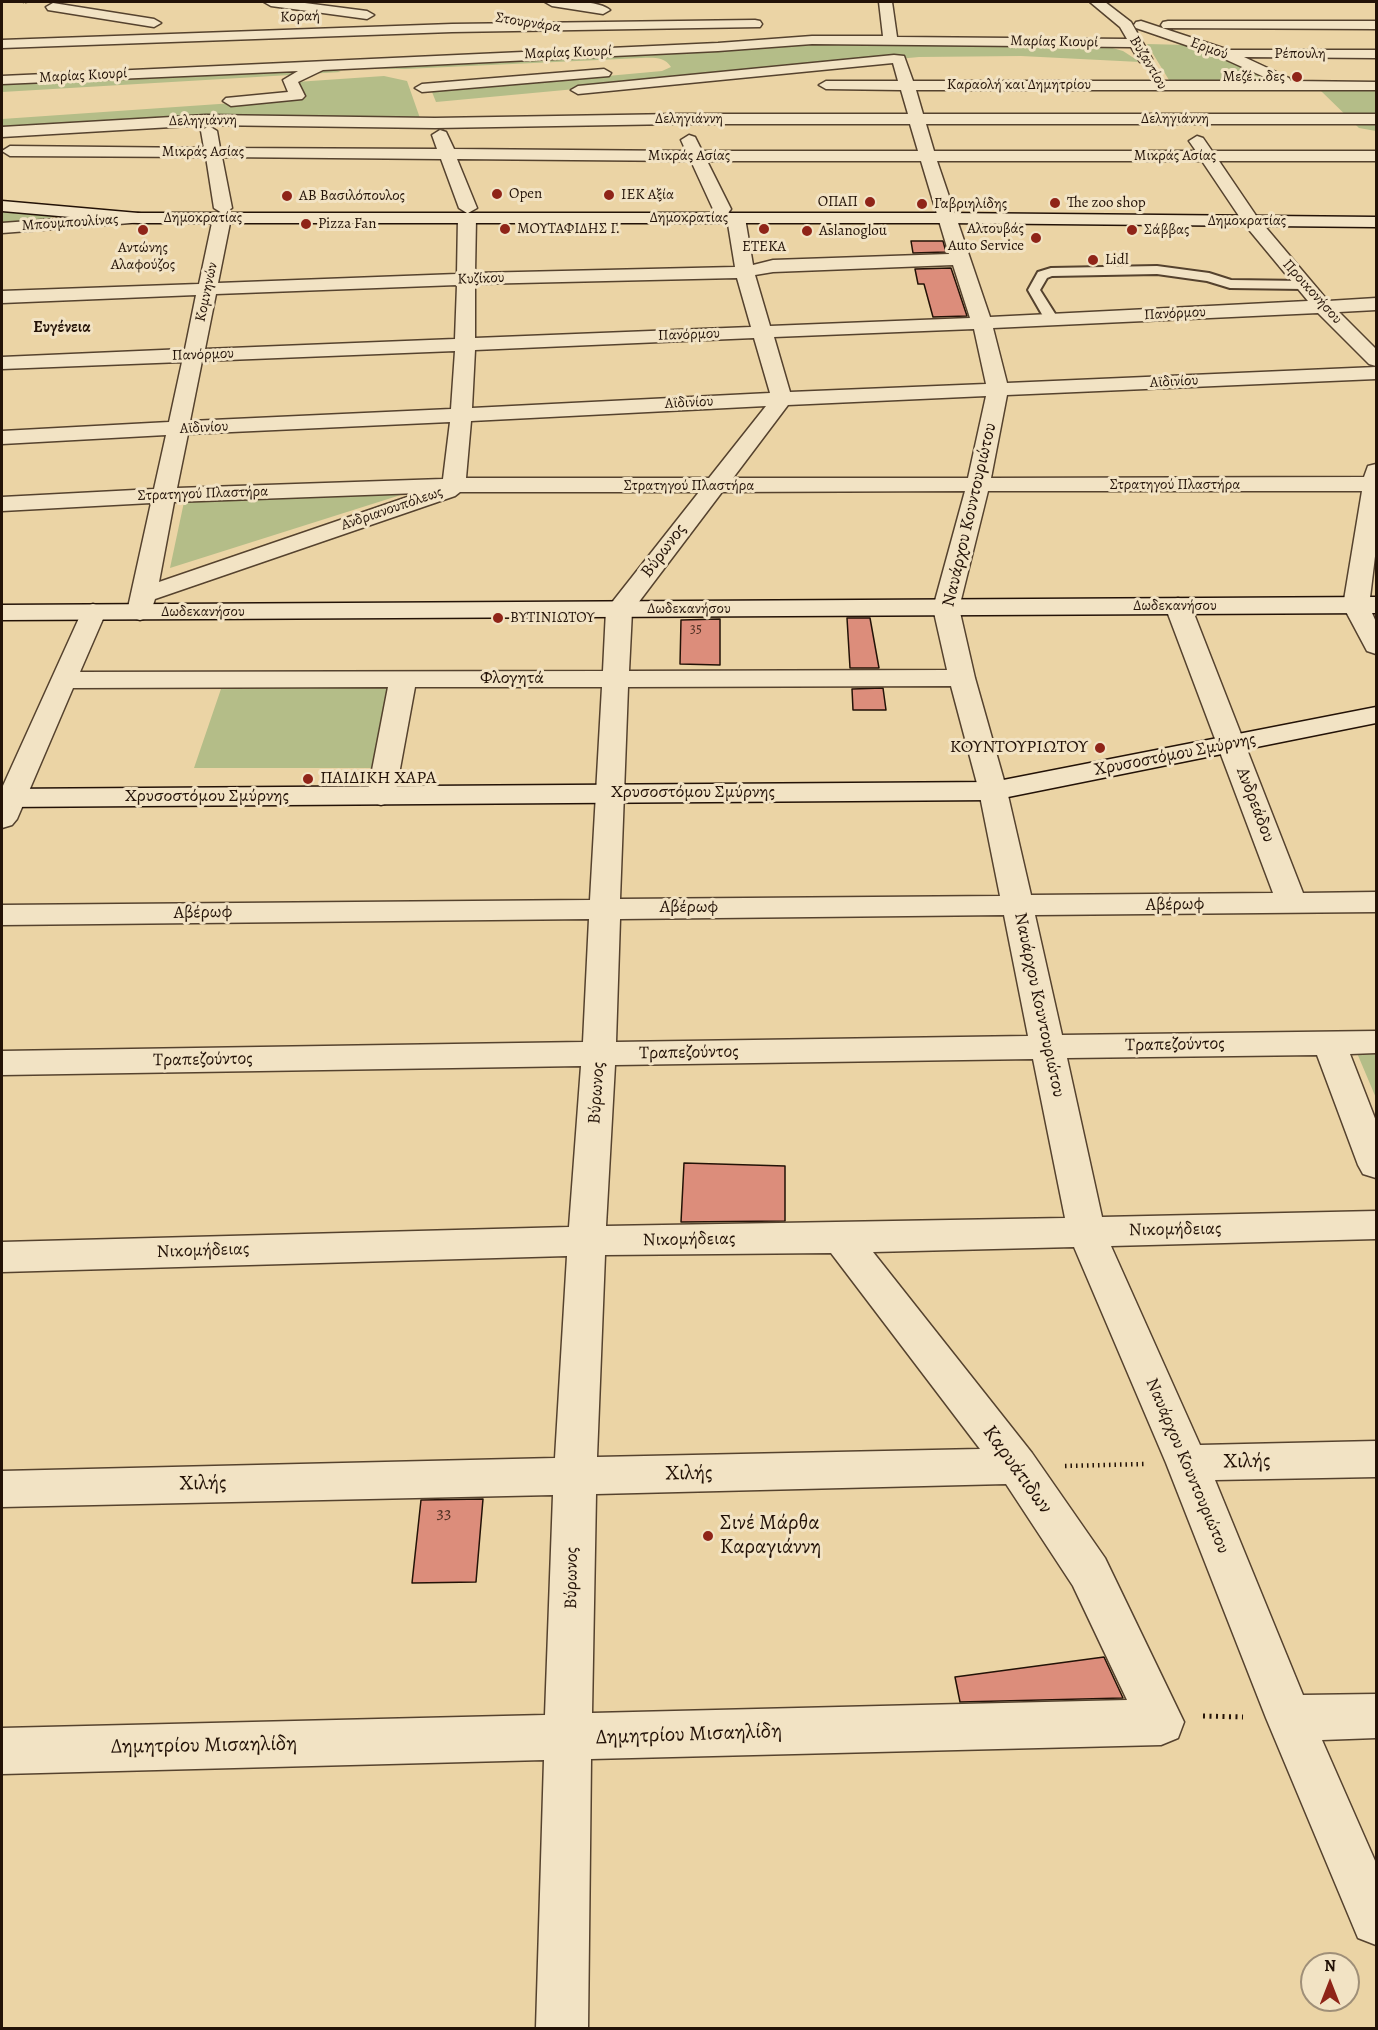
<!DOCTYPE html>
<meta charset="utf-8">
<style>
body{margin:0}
#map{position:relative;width:1378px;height:2030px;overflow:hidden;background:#ebd4a5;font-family:Alegreya,serif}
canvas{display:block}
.frame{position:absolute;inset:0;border:3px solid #231207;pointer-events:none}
.north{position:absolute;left:1300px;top:1952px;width:60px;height:60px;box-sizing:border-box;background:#f2e3c4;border:2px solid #9f8f78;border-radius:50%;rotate:0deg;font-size:16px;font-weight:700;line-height:24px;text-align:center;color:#231207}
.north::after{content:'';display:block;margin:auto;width:21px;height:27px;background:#8f2418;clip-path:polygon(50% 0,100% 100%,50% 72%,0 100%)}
</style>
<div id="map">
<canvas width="1378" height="2030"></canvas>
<div class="frame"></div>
<div class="north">N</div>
</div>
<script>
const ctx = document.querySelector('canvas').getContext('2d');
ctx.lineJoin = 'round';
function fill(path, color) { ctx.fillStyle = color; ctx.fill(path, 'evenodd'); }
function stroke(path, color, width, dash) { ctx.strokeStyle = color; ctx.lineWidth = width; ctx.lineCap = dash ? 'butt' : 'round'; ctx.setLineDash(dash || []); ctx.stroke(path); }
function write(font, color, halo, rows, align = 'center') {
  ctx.font = font + ' Alegreya,serif'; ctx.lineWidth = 6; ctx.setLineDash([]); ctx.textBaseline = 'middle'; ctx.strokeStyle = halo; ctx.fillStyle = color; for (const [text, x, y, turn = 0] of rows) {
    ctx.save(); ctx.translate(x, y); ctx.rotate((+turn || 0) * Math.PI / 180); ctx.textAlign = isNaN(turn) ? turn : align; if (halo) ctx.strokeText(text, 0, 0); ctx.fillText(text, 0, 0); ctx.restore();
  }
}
fill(new Path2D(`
 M786,43L1102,45L1123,51L1140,62L1021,56L919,57L436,102L432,92L662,71L671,67C664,56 652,58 641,58L405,69L348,68L709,51Z
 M1147,44L1187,45L1274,77L1275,80H1169Z
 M324,66L341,72L2,92V83Z
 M384,76L407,81L421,121H146L2,131V119L306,98L296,82Z
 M1343,85L1376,86V131L1359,128L1320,90Z
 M2,212L53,216L45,222L2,226Z
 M407,493L170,568L184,502Z
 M222,686H395L376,768H194Z
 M1376,1052V1098L1357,1053Z`), '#b4bd88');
const building = new Path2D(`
 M911,241H943L946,252L913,253Z
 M951,268L967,316L933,317L924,284H918L915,269Z
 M847,618H870L879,668H850Z
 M720,619V665L680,664L681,620Z
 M883,688L886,710H853L852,689Z
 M684,1163L785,1166V1221L681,1222Z
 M483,1499L476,1582L412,1583L421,1500Z
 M1104,1657L1123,1698L960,1702L955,1677Z`);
fill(building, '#dc8d7b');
stroke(building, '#231207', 1.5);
const lane = new Path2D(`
 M1157,266L1209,273L1231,280L1304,281L1310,285L1304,289L1230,288L1207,281L1157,274L1052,276L1047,278L1040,290L1059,320L1052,324L1047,323L1028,290L1038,272L1051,268Z`);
const street = new Path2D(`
 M264,2H297L367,11L374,15L367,19L271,6Z
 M545,2C560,0 599,0 610,10L603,14L552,6Z
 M879,2H892L897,37L1127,39L1120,27L1090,2H1105L1131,22L1152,59L1150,62H1140L1131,47L812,44L718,51L323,70L298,82L305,96L302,99L231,106L223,101L226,98L288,92L283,80L298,71L2,84V76L718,43L812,36H883Z
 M53,3L154,19L161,23L154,27L48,10L46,7Z
 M755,20L760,21L762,24L760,27L452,32L2,48V40L452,24Z
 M1141,21L1229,50H1376V58L1244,57L1289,78L1291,81L1376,82V90H916L923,114H1376V124H926L934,151H1196L1189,141L1197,136L1203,138L1212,151H1376V161H1219L1257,217L1328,301L1376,298V310L1339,312L1376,349V366L1369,364L1318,313L993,328L1007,383L1376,367V379L1007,395L991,478L1364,477L1368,466L1376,464V548L1369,606L1376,622V654L1367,651L1343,606L1362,491H988L959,608L975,678L1007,791L1031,895L1273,893L1165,606L1169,601L1178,598L1187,601L1191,606L1303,893L1376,892V912L1035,915L1062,1035L1376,1031V1053L1350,1054L1376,1121V1178L1363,1174L1358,1165L1317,1055L1067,1058L1102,1217L1376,1211V1239L1111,1246L1200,1445L1376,1441V1477L1215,1480L1303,1695L1376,1694V1738L1322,1740L1376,1863V1945L1358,1938L1266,1718L1166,1463L1074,1247L873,1252L1032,1453L1105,1558L1184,1722L1178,1738L1161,1745L591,1759L588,2028H536L544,1760L2,1774V1728L545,1715L553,1495L2,1507V1471L555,1458L567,1256L2,1272V1242L569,1227L581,1066L2,1075V1051L583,1042L589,919L2,925V905L590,900L602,687H415L395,796L391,802L381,805L371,802L367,796L388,687L73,688L17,819L12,825L2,828V788L84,607L93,604L102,607L106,612L80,672L603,671L606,610L699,492H460L455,496L155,599L149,617L140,620L131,617L127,612L151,503L2,511V497L154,489L166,435L2,444V431L169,422L182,362L2,369V357L185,349L196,295L2,303V291L199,284L213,218L216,214L222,213L214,208L206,157L10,156L2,151L10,146L204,148L201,131L209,126L217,131L220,148L437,149L432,135L440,130L446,132L454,149L686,151L681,140L689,135L695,137L702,151H918L910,124H678L435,128L206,125L2,137V127L206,115L435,118L678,114H908L901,90L826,89L819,85L826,81H898L893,63L578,94L571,90L578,86L894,55L904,56L913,81H1273L1218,56L1136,28L1134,25L1136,22ZM222,157L441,159L459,208L467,213L461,214L458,218L457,274L218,283L231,218L223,213L232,208ZM457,159L691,161L713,209L716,213H728L731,209L707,161H921L949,254L773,260L753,265L745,218L742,214H730L727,218L735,267L475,273L476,218L468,213L477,208ZM937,161H1202L1245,225L1308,301L990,317ZM953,265L970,318L770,326L755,275L773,272ZM737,278L751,327L475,338V284ZM457,285L455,339L205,349L216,294ZM974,329L986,384L790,392L774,337ZM754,338L770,393L472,408L475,350ZM455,351L451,409L190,421L202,361ZM986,396L968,478H733L788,405ZM766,406L709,478H466L471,421ZM450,422L443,479L177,488L188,434ZM965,491L933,608L947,670L629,671L632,611L722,492ZM419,493L159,582L174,502ZM951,686L979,791L1000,896L620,899L628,687ZM1004,915L1028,1036L616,1042L620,919ZM1033,1059L1065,1218L606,1226L615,1065ZM831,1253L980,1449L597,1457L605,1255ZM1006,1484L1073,1586L1127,1700L592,1713L596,1494Z
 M1168,21H1376V29L1163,28L1161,25L1163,22Z
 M604,69L611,73L609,76L422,92L415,88L422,84Z
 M138,213L144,214L147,218L144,222L2,233V223Z`);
const secondary = new Path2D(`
 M2,201L138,213H946L1376,217V227L946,223H138L2,211Z
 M1376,597V613L2,620V605Z
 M1376,707V723L993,800L2,807V789L993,782Z`);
stroke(lane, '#55422e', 4);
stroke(street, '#55422e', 3);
stroke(secondary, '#231207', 3);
stroke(new Path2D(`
 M18,2L28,3`), '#231207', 1.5, [1, 1.5]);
stroke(new Path2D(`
 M1065,1466L1144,1464`), '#231207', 4.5, [1.5, 4]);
stroke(new Path2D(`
 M1203,1716L1243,1717`), '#231207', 5, [2, 4.5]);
fill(lane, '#f2e3c4');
fill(street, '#f2e3c4');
fill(secondary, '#f2e3c4');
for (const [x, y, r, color] of [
 [1297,77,6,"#8f2418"],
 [497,194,6,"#8f2418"],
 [609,195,6,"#8f2418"],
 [287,196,6,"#8f2418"],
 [870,202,6,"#8f2418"],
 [1055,203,6,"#8f2418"],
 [922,204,6,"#8f2418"],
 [306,224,6,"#8f2418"],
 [505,229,6,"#8f2418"],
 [764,229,6,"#8f2418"],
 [143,230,6,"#8f2418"],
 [1132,230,6,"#8f2418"],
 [807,231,6,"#8f2418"],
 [1036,238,6,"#8f2418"],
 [1093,260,6,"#8f2418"],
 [498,618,6,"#8f2418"],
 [1100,748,6,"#8f2418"],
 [308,779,6,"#8f2418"],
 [708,1536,6,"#8f2418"]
]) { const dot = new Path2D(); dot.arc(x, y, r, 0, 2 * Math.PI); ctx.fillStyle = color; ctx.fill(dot); stroke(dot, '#f2e3c4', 2); }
write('14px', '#513124', null, [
 ["35",696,630]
]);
write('15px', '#231207', '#f2e3c4', [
 ["Κοραή",300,17,-2],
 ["Στουρνάρα",528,23,9],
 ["Μαρίας Κιουρί",1054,42,1],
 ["Ερμού",1209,49,20],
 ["Μαρίας Κιουρί",568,53,-2],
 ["Ρέπουλη",1300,54],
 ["Βυζαντίου",1148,63,59],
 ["Μαρίας Κιουρί",83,76,-3],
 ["Καραολή και Δημητρίου",1019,85],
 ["Δεληγιάννη",689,119],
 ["Δεληγιάννη",1175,119],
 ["Δεληγιάννη",203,121,-1],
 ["Μικράς Ασίας",203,152],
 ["Μικράς Ασίας",689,156],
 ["Μικράς Ασίας",1175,156],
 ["Δημοκρατίας",203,218],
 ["Δημοκρατίας",689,218],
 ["Δημοκρατίας",1247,221],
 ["Μπουμπουλίνας",70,223,-4],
 ["Κυζίκου",481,279,-2],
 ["Κομνηνών",207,292,-78],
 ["Προικονήσου",1312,292,48],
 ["Πανόρμου",1175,314,-3],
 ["Πανόρμου",689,335,-2],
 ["Πανόρμου",203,355,-2],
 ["Αϊδινίου",1174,382,-3],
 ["Αϊδινίου",689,403,-3],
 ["Αϊδινίου",204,428,-3],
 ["Στρατηγού Πλαστήρα",1175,485],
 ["Στρατηγού Πλαστήρα",689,486],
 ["Στρατηγού Πλαστήρα",203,494,-2],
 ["Ανδριανουπόλεως",392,509,-19],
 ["Δωδεκανήσου",1175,606],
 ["Δωδεκανήσου",689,609],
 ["Δωδεκανήσου",203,612]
]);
write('15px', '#231207', '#f2e3c4', [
 ["Μεζέ...δες",1285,77,"right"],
 ["Open",509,194],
 ["ΙΕΚ Αξία",621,195],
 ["ΑΒ Βασιλόπουλος",299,196],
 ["ΟΠΑΠ",858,202,"right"],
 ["The zoo shop",1067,203],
 ["Γαβριηλίδης",934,204],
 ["Pizza Fan",318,224],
 ["ΜΟΥΤΑΦΙΔΗΣ Γ.",517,229],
 ["Αλτουβάς",1024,229,"right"],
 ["Auto Service",1024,246,"right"],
 ["Σάββας",1144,230],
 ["Aslanoglou",819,231],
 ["ΕΤΕΚΑ",764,247,"center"],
 ["Αντώνης",143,248,"center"],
 ["Αλαφούζος",143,265,"center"],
 ["Lidl",1105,260],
 ["ΒΥΤΙΝΙΩΤΟΥ",510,618]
], 'left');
write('bold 16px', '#231207', '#f2e3c4', [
 ["Ευγένεια",62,328]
]);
write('18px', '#231207', '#f2e3c4', [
 ["Ναυάρχου Κουντουριώτου",970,515,-77],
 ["Βύρωνος",664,551,-53],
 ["Φλογητά",512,679],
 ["Χρυσοστόμου Σμύρνης",1175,755,-11],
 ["Χρυσοστόμου Σμύρνης",693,793],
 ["Χρυσοστόμου Σμύρνης",207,797],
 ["Ανδρεάδου",1255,805,69],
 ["Αβέρωφ",1175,905,-1],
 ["Αβέρωφ",689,908],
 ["Αβέρωφ",203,913,-1],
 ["Ναυάρχου Κουντουριώτου",1039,1005,78],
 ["Τραπεζούντος",1175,1045,-1],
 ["Τραπεζούντος",689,1053,-1],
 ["Τραπεζούντος",203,1060,-1],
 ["Βύρωνος",597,1093,-86],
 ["Νικομήδειας",1175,1230,-1],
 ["Νικομήδειας",689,1240,-1],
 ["Νικομήδειας",203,1251,-2],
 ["Ναυάρχου Κουντουριώτου",1187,1466,67],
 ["Βύρωνος",572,1578,-89]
]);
write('18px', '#231207', '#f2e3c4', [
 ["ΚΟΥΝΤΟΥΡΙΩΤΟΥ",1088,748],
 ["ΠΑΙΔΙΚΗ ΧΑΡΑ",320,779,"left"]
], 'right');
write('18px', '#513124', null, [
 ["33",444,1514]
]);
write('21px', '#231207', '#f2e3c4', [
 ["Χιλής",1247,1462,-1],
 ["Καρυάτιδων",1017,1470,54],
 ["Χιλής",689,1474,-1],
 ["Χιλής",203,1484,-1],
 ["Δημητρίου Μισαηλίδη",689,1735,-2],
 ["Δημητρίου Μισαηλίδη",204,1746,-1]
]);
write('21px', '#231207', '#f2e3c4', [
 ["Σινέ Μάρθα",720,1524],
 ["Καραγιάννη",720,1548]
], 'left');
</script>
